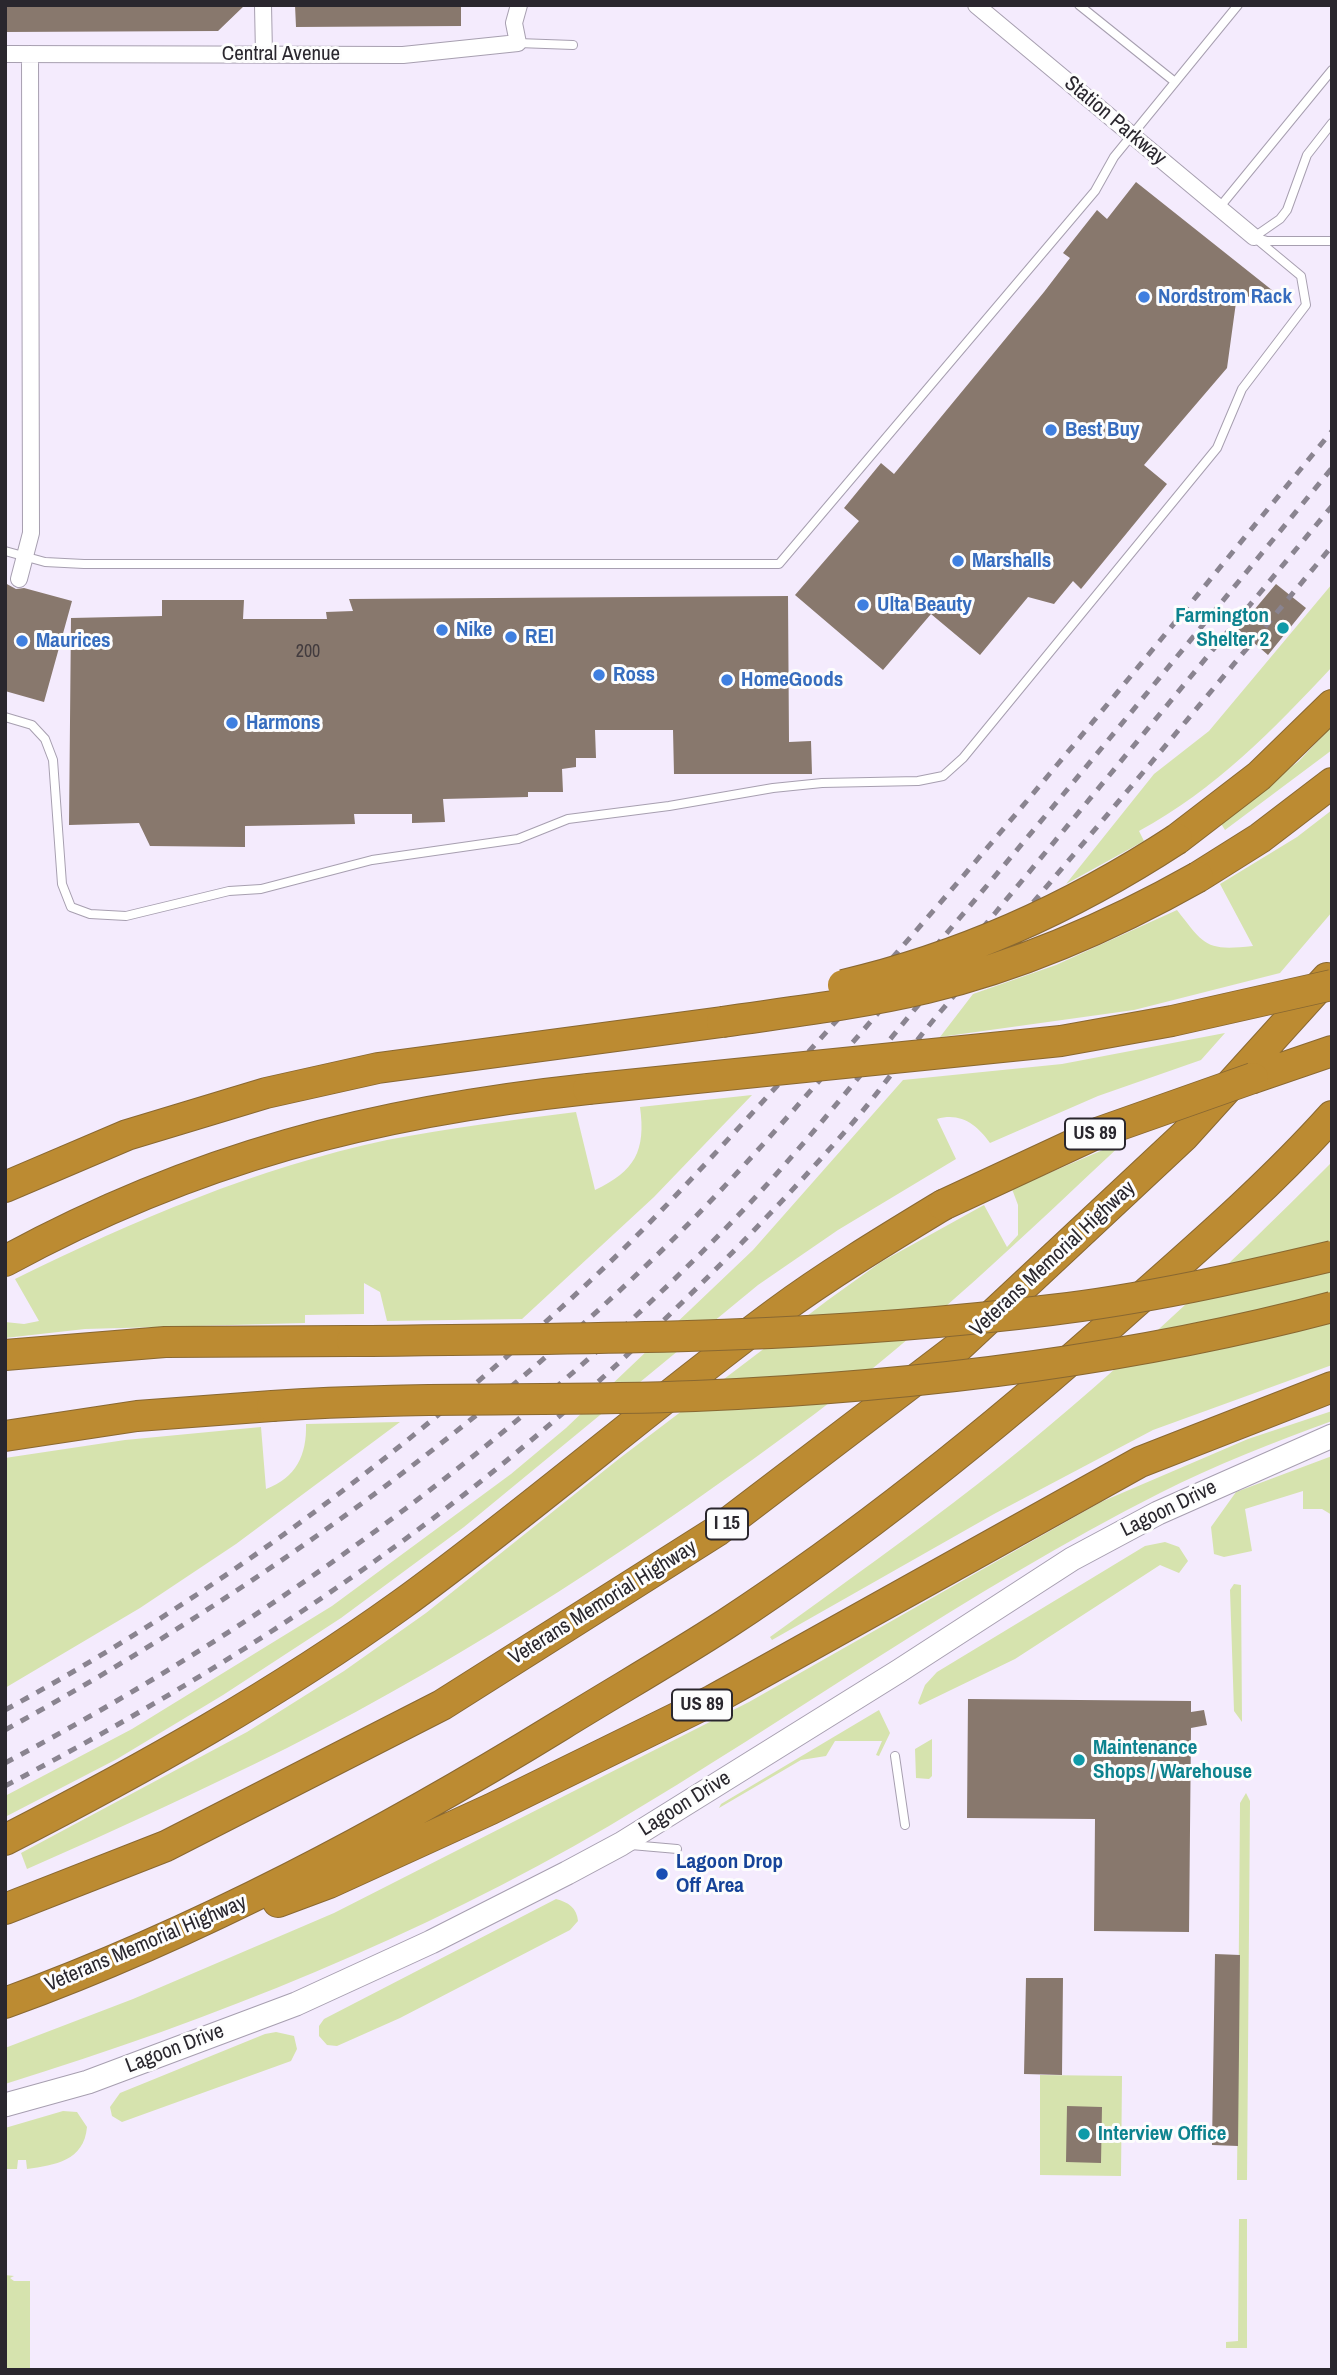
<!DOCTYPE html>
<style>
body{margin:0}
#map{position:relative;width:1337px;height:2375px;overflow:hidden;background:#f4ebfd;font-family:"Archivo Narrow",sans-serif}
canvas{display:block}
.frame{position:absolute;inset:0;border:7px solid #2a272e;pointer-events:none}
</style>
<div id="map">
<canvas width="1337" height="2375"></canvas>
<div class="frame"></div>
</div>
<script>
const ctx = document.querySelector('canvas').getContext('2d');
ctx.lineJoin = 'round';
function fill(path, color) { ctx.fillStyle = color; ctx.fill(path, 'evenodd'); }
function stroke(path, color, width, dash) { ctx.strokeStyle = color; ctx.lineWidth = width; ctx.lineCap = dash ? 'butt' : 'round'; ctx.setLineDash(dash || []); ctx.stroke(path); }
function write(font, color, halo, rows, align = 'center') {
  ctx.font = font + ' "Archivo Narrow",sans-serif'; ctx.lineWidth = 6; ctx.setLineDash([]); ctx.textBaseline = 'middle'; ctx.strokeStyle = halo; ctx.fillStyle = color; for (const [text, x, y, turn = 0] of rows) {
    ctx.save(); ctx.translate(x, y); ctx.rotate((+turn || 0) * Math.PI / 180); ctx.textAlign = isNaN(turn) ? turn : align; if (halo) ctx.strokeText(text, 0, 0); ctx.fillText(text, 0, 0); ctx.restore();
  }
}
fill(new Path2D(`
 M1332,584V667C1272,731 1216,789 1139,831L1144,841L1066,884L1154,774L1209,731Z
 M1332,726V750L1225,830L1220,822L1299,761Z
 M1332,810V912L1280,973L1134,1010L940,1037L973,994L1056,965L1177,910C1205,946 1206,951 1253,946L1220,884L1297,837Z
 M1225,1033L1201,1060L1098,1096L990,1143C977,1125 961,1112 937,1119L956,1159L838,1230L758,1285L464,1527L341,1618L223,1695L117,1759L5,1817V1796L132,1729L332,1606L511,1474L566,1428L753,1250L903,1080L1062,1064Z
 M752,1095L654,1197L522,1319L387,1321L380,1292L364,1283V1314L305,1315V1323L85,1329L5,1338V1322L24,1324L39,1321L15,1279C135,1220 256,1168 387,1140C449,1128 513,1120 576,1112L595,1190C635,1171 646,1151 640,1107Z
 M1126,1140C1026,1234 926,1330 816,1413C651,1536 471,1655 287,1748C202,1790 114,1831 27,1869L21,1853L247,1732L344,1671L426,1613L620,1458L828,1300L881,1262L984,1205L1007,1247L1018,1235V1205L1012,1189Z
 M1332,1162V1365L1153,1430L994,1514L772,1640L770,1637C840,1586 911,1536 979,1483C1104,1385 1220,1274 1332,1162Z
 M1332,1411V1421C1274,1442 1215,1465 1160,1493C968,1590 793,1717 609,1826C419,1937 215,2019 5,2084V2048L133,1999L334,1913L749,1702L1101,1502L1248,1439Z
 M400,1422L236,1544L140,1608L5,1688V1458L125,1440L261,1427L266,1489C296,1478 307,1455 306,1424Z
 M1332,1456V1515L1322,1509H1303V1491L1245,1509L1252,1551L1224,1557L1214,1554L1211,1527L1236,1492Z
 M1165,1542L1179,1547L1188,1561L1179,1573L1160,1565L1015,1659L920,1705L918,1703L925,1685L937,1672L1145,1546Z
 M1234,1584L1241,1585L1242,1722L1234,1711L1230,1590Z
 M879,1710L890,1733L879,1756L876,1755L882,1741H835L826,1756L801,1760L719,1808L721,1804Z
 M932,1739V1776L929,1779L916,1778L915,1749Z
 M1246,1793L1250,1801L1247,2180H1237L1240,1803Z
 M556,1899C568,1902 577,1908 578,1921L570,1930L400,2018L337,2046L327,2045L319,2036V2026L324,2019Z
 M276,2032L294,2036L297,2049L291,2061L122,2122L112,2116L110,2107L120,2093L265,2034Z
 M1040,2075L1122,2076L1121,2176L1040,2175Z
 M63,2111L77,2112L87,2127C84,2161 55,2165 27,2169L26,2160H18L17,2169H5V2128Z
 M1239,2219H1247V2348H1226V2342L1238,2341Z
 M5,2275L14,2276L10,2278L14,2281H30V2370H5Z`), '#d6e3ae');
fill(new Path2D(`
 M5,5H245L218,31L5,32Z
 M295,5H461V26L296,27Z
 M1136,182L1287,302L1237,295L1227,368L1144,465L1167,484L1081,589L1073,581L1054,604L1028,597L980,655L931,614L883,670L795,595L859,521L844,508L881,463L894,474L1044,292L1070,258L1063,253L1097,210L1107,219Z
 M5,583L16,589L24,588L72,601L44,702L5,691Z
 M1276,584L1306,608L1268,655L1238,629Z
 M788,596L789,742L811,741L812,774H674L673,730H595L596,758H576V767L562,769L563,792H528V797L443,799L445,822L412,823V814H354L355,824L245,826V847L150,846L139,823L69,825L71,618L162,616V600H244L243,619H327L326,612L353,611L349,599Z
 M968,1699L1191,1701V1712L1204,1710L1207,1725L1191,1728L1189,1932L1094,1931L1095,1819L967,1818Z
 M1215,1954L1240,1955L1238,2146L1212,2145Z
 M1026,1978H1063L1062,2075L1024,2074Z
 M1067,2106L1102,2107L1101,2163L1066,2162Z`), '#88786d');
const lane = new Path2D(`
 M1079,5L1175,82
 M518,43L573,45
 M1219,208L1332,70
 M1254,237L1280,219L1287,210L1307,155L1332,123
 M1257,238L1267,241H1332
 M5,551L45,562L84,564H779L1095,191L1114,157L1238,5
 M5,717L32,725L45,739L53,760L62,884L71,907L90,914L126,916L229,891L261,889L372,860L518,839L568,819L669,806L773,788L822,783L918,781L943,776L963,758L1217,448L1242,389L1306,305L1301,276L1254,237
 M895,1756L905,1825
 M631,1845L677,1849`);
const street = new Path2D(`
 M263,5L264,54
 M976,5L1254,237
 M5,54L403,55L518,43L514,23L519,5
 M19,579L31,533L30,54`);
const secondary = new Path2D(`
 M5,2105L88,2082L296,2004L431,1942L567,1873L621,1844L899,1671L1072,1559L1158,1513L1332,1436`);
const highway = new Path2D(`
 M1177,839L1259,776L1332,705
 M1198,877L1260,838L1332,783
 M1253,1078L1332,1051
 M5,1187L127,1135L266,1093L378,1068L722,1022
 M5,1261C196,1157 374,1112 588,1089
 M5,1355L165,1342L352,1341
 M5,1436L137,1416L272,1406
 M5,1840C143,1769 277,1694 402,1604C530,1511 649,1407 776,1313C829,1274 887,1239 943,1205
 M278,1902L329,1883L491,1809L713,1700L1140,1462L1332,1387
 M5,1909L166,1846L442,1705L717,1531L956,1349L1184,1136L1327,978
 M5,2003C200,1932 385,1833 561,1725C616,1691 672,1659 726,1624C868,1531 1001,1423 1127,1310C1197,1248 1269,1186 1332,1116`);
stroke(lane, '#a79fb0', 10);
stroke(street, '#a79fb0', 18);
stroke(secondary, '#a79fb0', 25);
stroke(highway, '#896831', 32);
stroke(lane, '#fff', 8);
stroke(street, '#fff', 16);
stroke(secondary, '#fff', 23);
stroke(highway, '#bc8b32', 30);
stroke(new Path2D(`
 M5,1710C219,1594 413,1447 590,1281C660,1216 725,1142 790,1072C979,866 1154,647 1332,431
 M5,1730C240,1601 463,1443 656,1256C740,1175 816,1084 893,996C1042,823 1186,645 1332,468
 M5,1763C271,1622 513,1444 724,1230C797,1156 863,1071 930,991C1065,830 1198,667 1332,506
 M5,1786C223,1672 430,1537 611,1370C696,1291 779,1208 855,1120C885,1085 911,1046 941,1011C1072,857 1203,702 1332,546`), '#8a8490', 5, [9, 9]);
const highwayBridge = new Path2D(`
 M843,985C964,957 1073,907 1177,839
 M722,1022C790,1012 860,1004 927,988C1022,965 1113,925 1198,877
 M588,1089L1061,1041L1172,1021L1332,985
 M943,1205L1100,1132L1253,1078
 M352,1341C586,1339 819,1339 1051,1310C1145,1299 1239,1278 1332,1256
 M272,1406C413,1396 554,1402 695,1396C909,1387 1124,1362 1332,1307`);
stroke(highwayBridge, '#896831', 32, []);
stroke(highwayBridge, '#bc8b32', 30);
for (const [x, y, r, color] of [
 [1144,297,7,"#3f7fe0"],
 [1051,430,7,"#3f7fe0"],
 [958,561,7,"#3f7fe0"],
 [863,605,7,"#3f7fe0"],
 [1283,628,7,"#0f9aa8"],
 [442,630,7,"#3f7fe0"],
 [511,637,7,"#3f7fe0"],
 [22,641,7,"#3f7fe0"],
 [599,675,7,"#3f7fe0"],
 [727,680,7,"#3f7fe0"],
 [232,723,7,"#3f7fe0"],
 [1079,1760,7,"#0f9aa8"],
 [662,1874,7,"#1a4fb4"],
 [1084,2134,7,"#0f9aa8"]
]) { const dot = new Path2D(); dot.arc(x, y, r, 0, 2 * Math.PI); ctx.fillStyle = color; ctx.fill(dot); stroke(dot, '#fdfdfd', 2.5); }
write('18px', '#423b3e', null, [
 ["200",308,652]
]);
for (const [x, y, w] of [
 [1095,1134,60],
 [727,1524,42],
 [702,1705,60]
]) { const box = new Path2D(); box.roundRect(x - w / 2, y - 15.5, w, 31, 5); ctx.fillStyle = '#fdfdfd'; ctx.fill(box); stroke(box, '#2a272e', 2); }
write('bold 19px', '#2a272e', null, [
 ["US 89",1095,1134],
 ["I 15",727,1524],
 ["US 89",702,1705]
]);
write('21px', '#2a272e', '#fdfdfd', [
 ["Central Avenue",281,54],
 ["Station Parkway",1115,121,40],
 ["Veterans Memorial Highway",1053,1259,-43],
 ["Lagoon Drive",1169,1509,-26],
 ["Veterans Memorial Highway",603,1603,-32],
 ["Lagoon Drive",685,1804,-32],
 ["Veterans Memorial Highway",146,1944,-23],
 ["Lagoon Drive",175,2049,-21]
]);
write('bold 21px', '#366cbe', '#fdfdfd', [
 ["Nordstrom Rack",1158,297],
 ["Best Buy",1065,430],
 ["Marshalls",972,561],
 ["Ulta Beauty",877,605],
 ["Nike",456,630],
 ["REI",525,637],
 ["Maurices",36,641],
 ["Ross",613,675],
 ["HomeGoods",741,680],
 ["Harmons",246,723]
], 'left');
write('bold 21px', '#0d838f', '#fdfdfd', [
 ["Farmington",1269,616,"right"],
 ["Shelter 2",1269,640,"right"],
 ["Maintenance",1093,1748],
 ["Shops / Warehouse",1093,1772],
 ["Interview Office",1098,2134]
], 'left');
write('bold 21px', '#164399', '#fdfdfd', [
 ["Lagoon Drop",676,1862],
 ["Off Area",676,1886]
], 'left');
</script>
